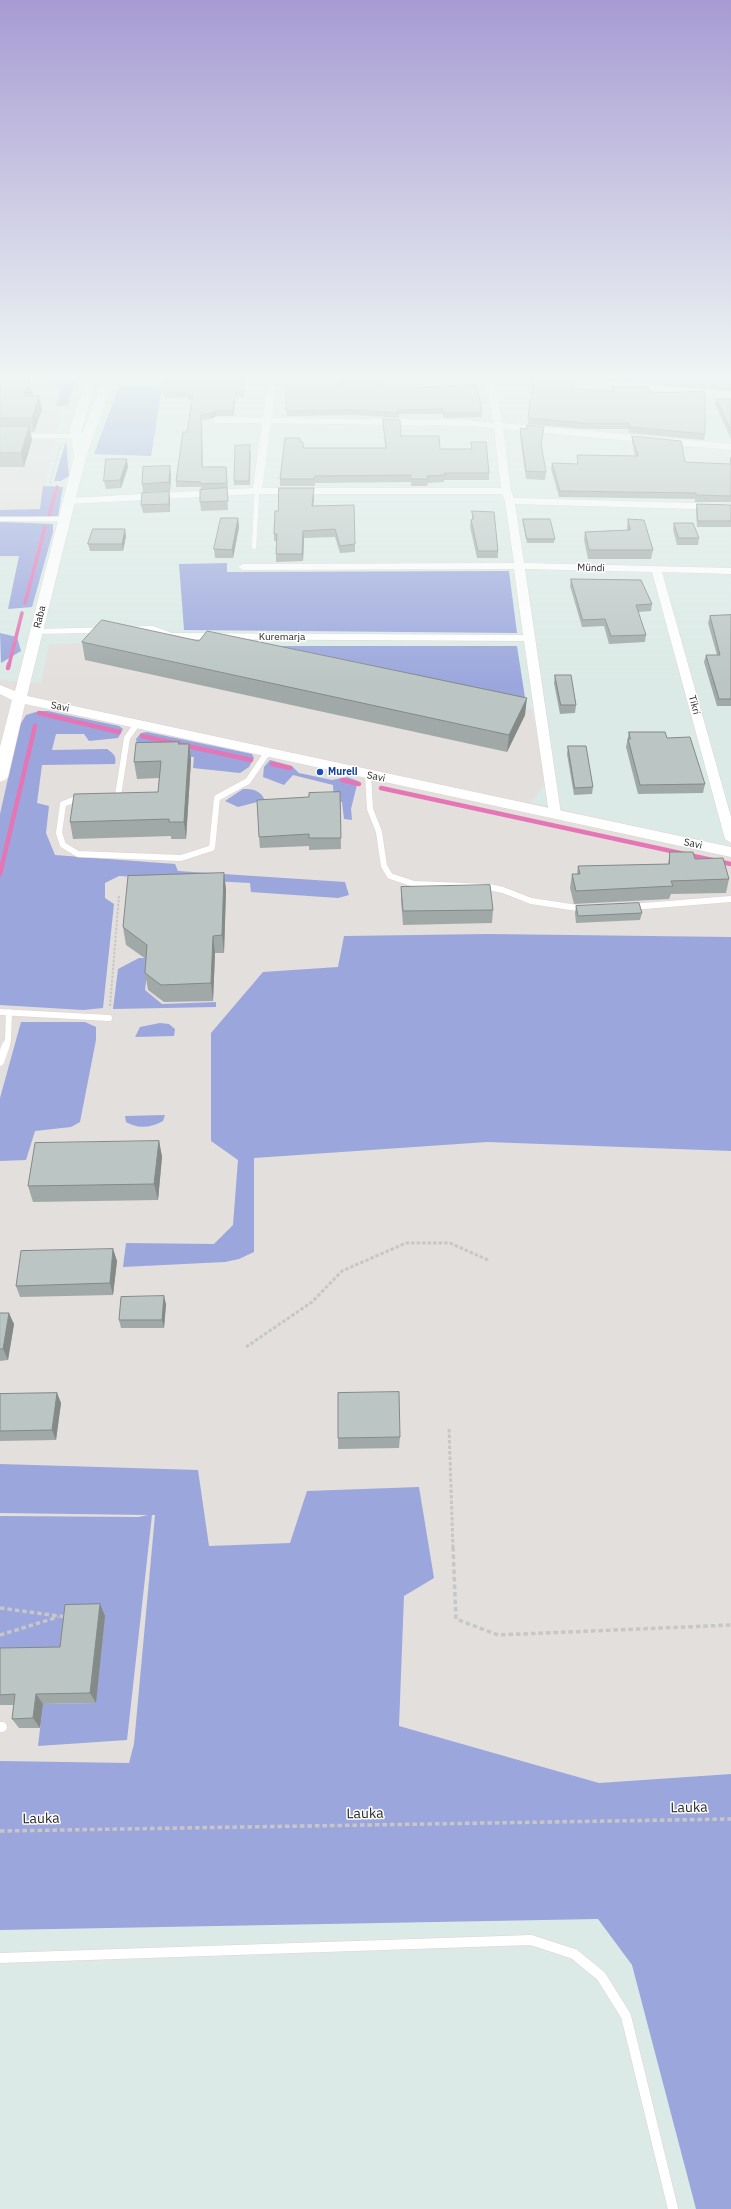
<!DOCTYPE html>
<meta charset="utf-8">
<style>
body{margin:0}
canvas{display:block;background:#dbeae6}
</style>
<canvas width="731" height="2209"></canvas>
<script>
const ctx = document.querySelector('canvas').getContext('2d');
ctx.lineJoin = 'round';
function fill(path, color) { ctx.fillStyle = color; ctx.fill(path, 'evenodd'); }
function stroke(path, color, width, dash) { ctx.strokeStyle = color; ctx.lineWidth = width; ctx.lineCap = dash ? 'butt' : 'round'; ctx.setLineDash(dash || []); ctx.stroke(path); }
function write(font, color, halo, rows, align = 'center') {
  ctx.font = font + ' "IBM Plex Sans",sans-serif'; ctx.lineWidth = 3; ctx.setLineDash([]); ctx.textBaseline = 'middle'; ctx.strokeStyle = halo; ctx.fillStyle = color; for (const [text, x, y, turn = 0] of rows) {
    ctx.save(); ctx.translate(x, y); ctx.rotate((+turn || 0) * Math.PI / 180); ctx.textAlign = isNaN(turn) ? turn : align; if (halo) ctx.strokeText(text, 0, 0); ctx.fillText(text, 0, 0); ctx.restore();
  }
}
fill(new Path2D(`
 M0,379H33L68,388L27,558H0Z
 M93,643L377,674L532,709L546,783L531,802L731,851V937L488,935V1142L731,1151V1774L599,1783L0,1930V680L41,683L49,644Z`), '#e3dfdc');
fill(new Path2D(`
 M586,376H731V391L586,378Z
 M65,380L75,381L68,406H56L61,388H56L55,383Z
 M119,386L162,387L151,456L94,454Z
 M66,441L69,476L61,481H54Z
 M43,486L63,487L58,516L0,518V510L40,509Z
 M0,522L53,524V532L32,607L8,609L19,556H0Z
 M227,563V572L509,571L517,633L184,630L179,564Z
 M0,633L17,637L21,651L1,663Z
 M234,646H517L526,704Z
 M39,711H48L119,726L123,729L118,738L89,741L84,734H56L52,750L107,749C113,753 117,756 115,764L42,765L37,803L49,806L46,833L55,855L175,864L178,871L345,882L349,895L338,898L251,892L250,883L119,876L105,883V898L114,904L103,1008L83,1010L0,1005V814L20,725L26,715Z
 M147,732L252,754L254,758L249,767L240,773L193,768L194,757L167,756L138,748L136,739L141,733Z
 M270,760L292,766L299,773L332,780L347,777L358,781L351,809L352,820L344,819L342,802H334L333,785L293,775L284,785L263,777L264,767Z
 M243,789C253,789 260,790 265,800L238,807L225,801Z
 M488,934L731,937V1151L487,1142L254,1158V1252L239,1259L225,1262L123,1267L126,1243L214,1244L233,1225L238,1160L211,1141V1033L263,972L338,967L344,936Z
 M139,958H149L145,990L162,1004L216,1002V1007L113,1009L118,969Z
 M21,1022H85L96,1027V1040L80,1122L71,1127L35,1131L26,1160L0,1161V1098Z
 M160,1023L169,1024L175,1029L174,1036L135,1037L140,1027Z
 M165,1115L163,1121C151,1128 137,1129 126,1122L125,1116Z
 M0,1464L198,1470L209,1546L290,1543L307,1491L419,1487L434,1578L404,1596L399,1726L599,1783L731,1774V2209H696L632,1965L598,1919L0,1930V1761L129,1763L134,1744L155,1515H152L127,1740L38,1746L43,1704L96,1703L66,1658L0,1659V1516L139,1517L148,1515L0,1513Z`), '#9ba6dd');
stroke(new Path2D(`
 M49,515L57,487
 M25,603L45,527
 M9,665L22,613`), '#e575b4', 3.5);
stroke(new Path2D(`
 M8,668L9,664
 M39,713L119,732
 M142,736L251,760
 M272,764L290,768
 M342,780L359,784
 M381,788L731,864
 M0,874L35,726`), '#e575b4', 4.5);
const serviceFar3 = new Path2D(`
 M21,382L88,376
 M22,436H80
 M0,519H64
 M254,547L257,491`);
const serviceFar2 = new Path2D(`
 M368,775L370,809L379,832L384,866L390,876L414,884L489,887L503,890L531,901L584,909
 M81,797L63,804L59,833L63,845L78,854L181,858L212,848L217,798L248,781L267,753
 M117,802L127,738L137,724
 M631,907L731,899
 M0,1012L109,1018
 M6,1046L8,1040L9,1012`);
const serviceFar1 = new Path2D(`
 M0,1062L6,1045`);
const service = new Path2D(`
 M0,1727H2
 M0,1958L531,1940L574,1954L601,1976L626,2016L673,2209`);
const minor = new Path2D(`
 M268,376H276L272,418L469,420L493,423L485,376H493L502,423L731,444V450L503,429L511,491L514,498L731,504V510L515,504L524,563L731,568V574L662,572L731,817V843L725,839L652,572L525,569L561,814L555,818L549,814L524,641L171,639L152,632L33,634L32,632L37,629L153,626L172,633L523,635L514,569L243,570L238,567L243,564L514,563L505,501L502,494H257L69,504L64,501L69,498L253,488L262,423H216L212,420L216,417L263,418ZM271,423L469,426L494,428L501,488H262Z
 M523,376H549L731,392V398L527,378Z`);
const tertiary = new Path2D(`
 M87,376H97L82,429V435L104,376H114L86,457L27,696L731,847V857L25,704L8,777L5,780L0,782V747L12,700L0,694V685L15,691L74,457L70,429Z`);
stroke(serviceFar3, '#e1d1d1', 5);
stroke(serviceFar2, '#e1d1d1', 7);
stroke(serviceFar1, '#e1d1d1', 8);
stroke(service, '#e1d1d1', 11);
stroke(minor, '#e1d1d1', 1);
stroke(tertiary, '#e1d1d1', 1);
stroke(new Path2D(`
 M50,483L60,447`), '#c7c7c7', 1.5, [2, 1.5]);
stroke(new Path2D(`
 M110,1006L119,896`), '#c7c7c7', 2, [2.5, 1.5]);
stroke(new Path2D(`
 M246,1347L312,1302L342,1271L406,1243H450L488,1260
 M449,1429L453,1548`), '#c7c7c7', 3, [3.5, 2]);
stroke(new Path2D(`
 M453,1547L456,1619L498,1635L731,1625
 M0,1608L66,1617
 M0,1635L58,1617
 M0,1831L731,1819`), '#c7c7c7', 3.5, [4.5, 3]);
stroke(serviceFar3, '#fff', 4.5);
stroke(serviceFar2, '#fff', 6);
stroke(serviceFar1, '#fff', 8);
stroke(service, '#fff', 10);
fill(minor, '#fff');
fill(tertiary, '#fff');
fill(new Path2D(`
 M244,376V397H235L234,416H216L211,419L202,420L203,467H226L228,488L201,489V487H176V481L187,432L192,400H188V397L165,398L164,393Z
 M29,379L32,393L31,396H39L42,410L34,432H31L32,440L24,467H0V382Z
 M531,379L573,389L612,391L613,386L651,393L705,434L704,440L629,433L628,429H583L528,424L531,393H532L530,386Z
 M286,386H384L411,388L482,413L481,417L443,418V414H399V418L354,415L287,416Z
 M717,399H731V439L715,404Z
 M383,419L401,436L440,449H471V442L489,473V480H444V482L428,483L427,486H411V482L315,483V486H280V479L300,442H303L304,448H385L383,426Z
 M544,427L541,446L546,472L545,480L526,479L520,436V428L527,429Z
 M632,436L685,462L730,464L731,457V502H695V499L559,497L551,469L552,463L577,464V455L635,456L632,442Z
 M251,450L250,485H234V481Z
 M128,467L121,488L106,489L104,481Z
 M171,475L170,491L143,492L142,484Z
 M227,488L228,510L201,511L200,502Z
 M169,492L170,500V512L143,513L141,505Z
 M314,496L313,506L355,544V552L340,553L335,537L304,538L303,561L276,562V554L277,541H274V534L278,511Z
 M697,504L731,505V527H697L696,511Z
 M472,511L498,551V558H477L470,527L471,520H472Z
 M238,518L239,527L233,558H215L214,549Z
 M523,519L555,539L554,543H527L523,523Z
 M628,519L653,550L651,559H588L584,540L585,532L627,530V527Z
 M674,523L699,538L698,545H677L673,530Z
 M126,536L123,551H90L88,544Z
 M571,579L652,604L651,611L638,612L646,635L645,642L609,644L604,626L582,627L570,586Z
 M731,615V706H717L704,662L706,655H717L708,623L710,616Z
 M199,641L525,715L507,752L85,660L82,642Z
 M555,675L576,705L575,713L560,714L554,683Z
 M629,732L667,738L705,784L703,793L638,794L626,747Z
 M179,742V744H189L191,760L186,839H171V836L73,839L70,822L158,792L159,778L137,779L134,762Z
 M568,746L593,787L592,794L574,795L567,754Z
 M340,792L341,849L309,850V846L260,848L259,837L309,797Z
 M670,852L695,859L729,879L726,893L671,894L669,899L574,904L570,888L572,874H577L578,866L668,864Z
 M224,873L226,890L224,953H215L213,1001L164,1002L148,990L145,973L146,959L126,945L123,927Z
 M401,887L493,910L492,923L403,925L401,900Z
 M576,906L642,913L640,920L576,923L575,913Z
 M159,1141L162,1157L158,1200L33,1202L28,1186Z
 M113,1249L117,1261L113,1295L20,1297L16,1286Z
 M166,1304L164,1328H121L119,1320Z
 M0,1313L14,1324L8,1360L0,1361Z
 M57,1393L61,1403L56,1440L0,1441V1394Z
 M400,1437L399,1448L338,1449V1438Z
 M105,1616L96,1703L43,1704L40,1728H19L12,1719L14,1705H0V1648L60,1647Z`), '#a1a9a8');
fill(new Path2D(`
 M29,379L32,393L26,410L24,396Z
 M235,392V397L234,416L233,411Z
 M39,396L42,410L34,432L32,418Z
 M216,410V416L211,419L210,414Z
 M29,426L32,440L24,467L21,453Z
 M127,459L128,467L121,488L120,480Z
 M170,466L171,475L170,491L169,482Z
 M314,488V496L313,513L312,506Z
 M169,492L170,500V512L169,504Z
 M238,518L239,527L233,558L232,550Z
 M125,529L126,536L123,551L122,544Z
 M303,531L304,538L303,561L302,554Z
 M527,698L525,715L507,752L509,735Z
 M189,744L191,760L186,839L184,822Z
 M224,873L226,890L224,953L222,935Z
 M213,936L215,953L213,1001L211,983Z
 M159,1141L162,1157L158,1200L154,1184Z
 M113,1249L117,1261L113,1295L110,1283Z
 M164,1296L166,1304L164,1328L162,1320Z
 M9,1313L14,1324L8,1360L3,1349Z
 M57,1393L61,1403L56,1440L52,1430Z
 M100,1604L105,1616L96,1703L90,1693Z
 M36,1694L43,1704L40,1728L33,1718Z`), '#838a88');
const building = new Path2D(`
 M166,376H244L243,392H235L233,411L216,410L210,414L201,415L202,467H226L227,483L201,484L200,482L176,481L183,432H187L193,395H188V392L164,393Z
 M340,376H384V386H411V388L477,385L482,413H444L443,409L398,410L399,413L354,410L286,411V386H340Z
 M1,379H29L24,396H39L32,418H0V382Z
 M531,379H571L573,389L614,391L613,386H648L651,393L705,391V434L630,427L629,423H584L528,418L531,393H534Z
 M717,399H731V431Z
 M383,419L400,420L401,436H439L440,449H472L471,442H486L489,473H444L445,475L427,476L428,479H411V475L315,476L314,479H280L285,438H300V442H303V448H386Z
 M527,425L544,427L541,444L546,472L526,471L520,428L527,429Z
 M0,426H29L21,453H0Z
 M632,436L681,441L685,462L730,464L731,457V496L696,495V493L560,491L552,463L578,464L577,455L638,456Z
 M250,445L249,481H234L235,446Z
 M106,459H127L120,480L104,481Z
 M170,466L169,482L142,484L143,467Z
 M227,488L228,501L200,502V490Z
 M279,488H314L312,506L354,505L355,544L340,546L335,529L303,531L302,554H276L277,534H274L275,511H278Z
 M169,492V504L141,505L142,493Z
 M697,504L731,505V521H698Z
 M472,511L494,512L498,551H478L471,520L473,519Z
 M221,518H238L232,550L214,549Z
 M523,519H550L555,539H527Z
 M628,519L644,520L653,550H589L585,532L630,530Z
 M674,523H693L699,538H679Z
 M93,529H125L122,544H88Z
 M571,579L641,580L652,604L636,605L646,635L611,636L605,619L583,620Z
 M731,615V699H719L706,655H720L710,616Z
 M102,620L199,641L207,631L527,698L509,735L82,642Z
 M555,675H571L576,705H561Z
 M629,732H665L667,738L690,737L705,784L640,785L628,739H630Z
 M179,742L178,744H189L184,822H169V819L70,822L74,794L158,792L161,761L134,762L136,743Z
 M568,746H586L593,787L575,788Z
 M340,792L341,838H309V834L259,837L257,800L309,797V793Z
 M670,852H693L695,859L723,858L729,879L671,881L673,886L576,891L572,874H580L578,866L669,864Z
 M224,873L222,935L213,936L211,983L161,985L145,973L147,945L123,927L128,876Z
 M490,885L493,910L403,911L401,887Z
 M639,903L642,913L578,916L576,906Z
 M159,1141L154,1184L28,1186L35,1143Z
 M113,1249L110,1283L16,1286L21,1251Z
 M164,1296L162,1320H119L121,1297Z
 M0,1313H9L3,1349H0Z
 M399,1392L400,1437L338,1438V1393Z
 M57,1393L52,1430L0,1431V1394Z
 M100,1604L90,1693L36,1694L33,1718L12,1719L15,1694L0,1695V1648L60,1647L65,1605Z`);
fill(building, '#bbc5c3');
stroke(building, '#838a88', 1);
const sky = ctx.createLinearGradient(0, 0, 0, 685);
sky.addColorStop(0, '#a79bd3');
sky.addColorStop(0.55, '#eff6f4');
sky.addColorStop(1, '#eff6f400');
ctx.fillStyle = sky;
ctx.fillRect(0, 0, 731, 685);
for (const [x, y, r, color] of [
 [320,772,4,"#1a4fb4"]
]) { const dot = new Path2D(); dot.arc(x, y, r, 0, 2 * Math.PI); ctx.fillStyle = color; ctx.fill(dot); stroke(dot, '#fff', 1.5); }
write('10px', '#292929', '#fff', [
 ["Mündi",591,568,2],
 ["Raba",40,617,-76],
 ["Kuremarja",282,637],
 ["Tikri",694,705,75],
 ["Savi",60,707,12],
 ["Savi",376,777,12],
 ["Savi",693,844,12]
]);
write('bold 10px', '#164399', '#fff', [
 ["Mureli",328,772]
], 'left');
write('14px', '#292929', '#fff', [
 ["Lauka",689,1808,-1],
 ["Lauka",365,1814,-1],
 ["Lauka",41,1819,-1]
]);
</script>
